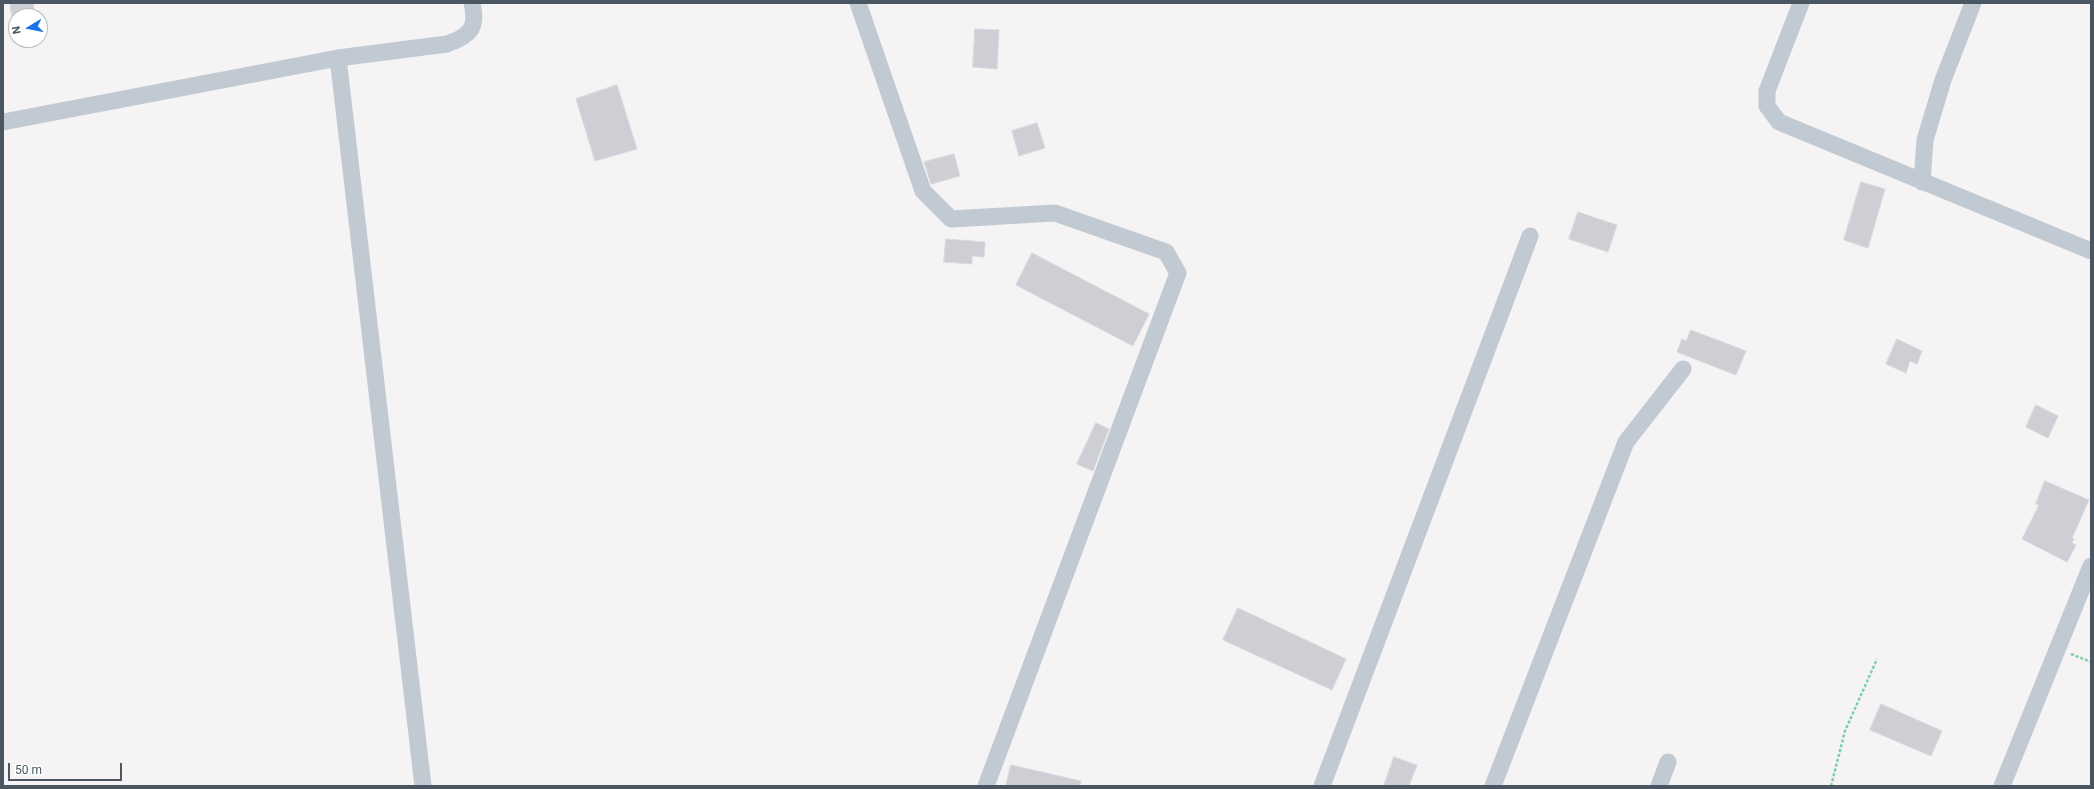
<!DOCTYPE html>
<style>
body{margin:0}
#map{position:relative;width:2094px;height:789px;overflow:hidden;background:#f5f3f3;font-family:Roboto,sans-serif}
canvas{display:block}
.frame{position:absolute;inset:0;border:4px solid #4a5661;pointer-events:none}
.north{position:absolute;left:8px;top:8px;width:40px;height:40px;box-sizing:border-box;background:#fff;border:1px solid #b7bbc0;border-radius:50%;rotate:260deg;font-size:11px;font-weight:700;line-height:16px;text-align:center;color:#4a5661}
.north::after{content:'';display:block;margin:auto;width:14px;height:18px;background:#1a73e8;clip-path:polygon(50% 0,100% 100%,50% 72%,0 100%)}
.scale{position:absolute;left:8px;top:763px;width:114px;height:18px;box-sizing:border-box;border:2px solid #4a5661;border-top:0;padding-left:5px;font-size:12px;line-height:14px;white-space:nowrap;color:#4a5661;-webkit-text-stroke:3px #fff;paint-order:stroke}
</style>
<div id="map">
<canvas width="2094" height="789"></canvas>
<div class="frame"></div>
<div class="north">N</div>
<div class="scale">50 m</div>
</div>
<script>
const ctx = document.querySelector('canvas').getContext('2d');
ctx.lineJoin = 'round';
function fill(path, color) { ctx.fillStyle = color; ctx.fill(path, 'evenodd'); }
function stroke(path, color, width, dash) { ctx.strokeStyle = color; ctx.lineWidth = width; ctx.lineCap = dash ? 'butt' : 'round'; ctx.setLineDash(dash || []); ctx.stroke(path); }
const building = new Path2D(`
 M10,3H33L35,16H12Z
 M975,29L999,30L997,69L973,67Z
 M617,85L637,149L595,161L576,99Z
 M1037,123L1045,148L1019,156L1012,131Z
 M954,154L960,176L931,184L924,162Z
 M1861,182L1885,189L1868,248L1844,240Z
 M1578,212L1617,225L1608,252L1569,239Z
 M946,239L985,242L984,257L972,256V264L944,262Z
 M1032,253L1149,314L1133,346L1016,285Z
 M1691,330L1746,351L1736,375L1677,352L1682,339L1686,341Z
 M1897,339L1922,351L1917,364L1910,361L1906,373L1886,364Z
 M2036,405L2058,416L2048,438L2026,427Z
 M1096,423L1109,429L1093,471L1077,464Z
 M2045,481L2089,500L2072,538L2074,539L2072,543L2076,545L2067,562L2022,539L2039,505L2036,504Z
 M1238,608L1346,659L1332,690L1223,640Z
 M1881,704L1942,731L1931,756L1870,730Z
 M1394,757L1417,765L1409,786H1384Z
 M1011,765L1081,781L1080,786H1006Z`);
fill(building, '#cdcfd5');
stroke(building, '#d7d9de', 1);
stroke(new Path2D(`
 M2071,654L2091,662
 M1831,786L1845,731L1877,659`), '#7ad0a6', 2.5, [3, 2]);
stroke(new Path2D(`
 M858,3L923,191L951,219L1055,213L1166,252L1178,273L986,786
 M1801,3L1767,91V106L1779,122L2091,251
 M338,58L423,786
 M3,122L338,58L447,44C470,36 478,28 472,3
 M1922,182L1925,140L1943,80L1973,3
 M1322,786L1530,236
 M1493,786L1626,442L1683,369
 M1659,786L1668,762
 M2002,786L2091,566`), '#c1cad2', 17);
</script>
